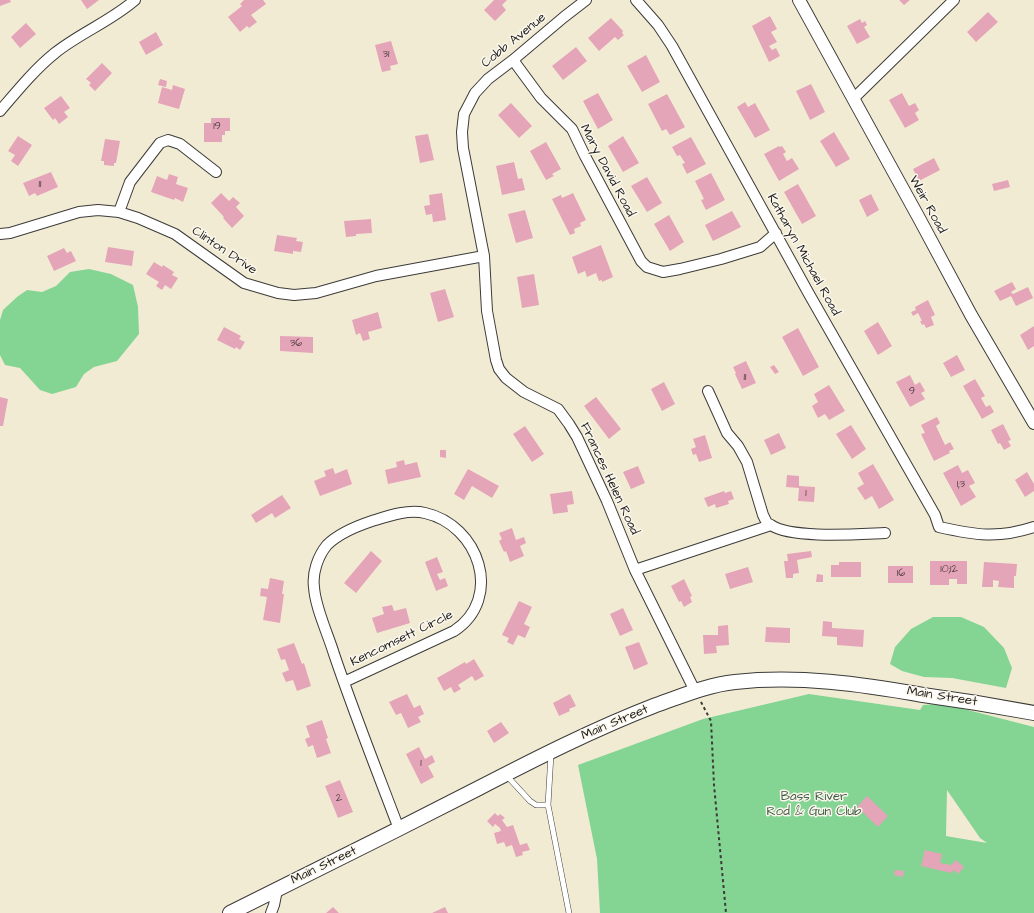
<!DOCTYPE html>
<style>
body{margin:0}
canvas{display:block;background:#f2ebd4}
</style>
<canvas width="1034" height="913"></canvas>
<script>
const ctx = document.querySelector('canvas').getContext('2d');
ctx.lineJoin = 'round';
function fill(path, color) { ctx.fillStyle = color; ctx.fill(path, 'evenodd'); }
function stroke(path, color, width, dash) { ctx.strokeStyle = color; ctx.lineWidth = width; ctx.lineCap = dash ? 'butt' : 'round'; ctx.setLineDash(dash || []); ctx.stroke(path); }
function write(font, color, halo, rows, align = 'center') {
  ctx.font = font + ' "Architects Daughter",sans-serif'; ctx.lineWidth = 3; ctx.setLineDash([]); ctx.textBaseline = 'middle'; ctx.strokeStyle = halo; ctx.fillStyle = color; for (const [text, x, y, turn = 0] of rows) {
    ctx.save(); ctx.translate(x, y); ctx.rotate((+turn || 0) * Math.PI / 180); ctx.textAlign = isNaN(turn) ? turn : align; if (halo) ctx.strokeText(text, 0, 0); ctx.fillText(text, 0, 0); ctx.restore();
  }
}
fill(new Path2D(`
 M89,269L111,274L133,285L138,307L139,334L117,361L94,367L84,374L76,387L52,394L40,390L20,368L5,365L0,355V320L3,310L17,297L27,290L42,292L56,286L70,272Z
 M933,617H961L984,627L1004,648L1012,668L1006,688L952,678L924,677L902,671L890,664L895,647L911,629Z
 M809,694L920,710L923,705L938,704L960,708L1034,727V913H600L597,859L578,765L703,719ZM947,790L980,838L987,843L946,836Z`), '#84d494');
fill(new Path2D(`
 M0,0H10L11,2L0,6Z
 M81,0H99L87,9Z
 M244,0H263L266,4L251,15L257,22L249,28L247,26L240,32L228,17L242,6L240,4Z
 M494,0H507L502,5L506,10L495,21L484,10Z
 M899,0H910L904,5Z
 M988,12L998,22L976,42L967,32Z
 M770,16L777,29L771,32L777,42L769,46L772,50L776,48L780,56L769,62L752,26Z
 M611,18L623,31L622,33L624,35L618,40L615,37L599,51L588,38Z
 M860,19L862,23L865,21L867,25L864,27L870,37L857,44L847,26Z
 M26,23L36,34L20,48L11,37Z
 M156,32L163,45L146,55L139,42Z
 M391,41L398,64L390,66L391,70L382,72L375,45Z
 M576,47L587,61L563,80L552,66Z
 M646,55L660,82L642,92L627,66Z
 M102,63L112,73L95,91L89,85L91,83L86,79Z
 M160,79L167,81L166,87L158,85Z
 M811,84L825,112L810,120L796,91Z
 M173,85L185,89L179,109L158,103L162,87L172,90Z
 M598,93L613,120L598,129L583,101Z
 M902,93L909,106L915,103L919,110L915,113L919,120L905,128L889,100Z
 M667,94L685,127L670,135L666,129L662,131L648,104Z
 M61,96L70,108L64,112L68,117L59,124L55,118L53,120L44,108Z
 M745,102L748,107L755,103L770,130L755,138L737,107Z
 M511,103L532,126L519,138L498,115Z
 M211,118H230V131H225V135H222V142H204V123H211Z
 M834,132L850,159L836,167L820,141Z
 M428,134L434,160L420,163L415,136Z
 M18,136L32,145L18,166L11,161L15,155L8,151Z
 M623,136L639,163L623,172L608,146Z
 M691,137L706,164L687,174L682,164L685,163L680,155L677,156L672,147Z
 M105,139L120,141L116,163H114V166L104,165V161H101Z
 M546,142L561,169L552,174L554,176L546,180L530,151Z
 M779,146L780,147L782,146L786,152L783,154L787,161L792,158L799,169L779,181L764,154Z
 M934,158L940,170L919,181L913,169Z
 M514,162L518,179L522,178L525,190L502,195L496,166Z
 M51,172L58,187L37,196L35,193L29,196L23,183Z
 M711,173L725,200L706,210L701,200L704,199L695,181Z
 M169,174L178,177L176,184L188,188L183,202L175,198L174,200L151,192L157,176L167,180Z
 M647,177L662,203L647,212L631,186Z
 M1008,180L1010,187L994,191L992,184Z
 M798,184L816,216L802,224L784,192Z
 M221,193L229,201L233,197L240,203L236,207L244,216L232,228L223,218L224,217L211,203Z
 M442,193L446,220L433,222L432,214L426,215L424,206L430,205L429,195Z
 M573,193L586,220L580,223L581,226L574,229L575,233L570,235L552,199L561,195L562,198Z
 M871,194L879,210L867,217L859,200Z
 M525,210L533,238L516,243L508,214Z
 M732,211L741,227L713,241L705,225Z
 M669,215L684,242L670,251L654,224Z
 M371,219L372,233L356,234V236L346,237L344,221Z
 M277,235L297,238L296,241L303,242L301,252L293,251V254L274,251Z
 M601,245L613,277L602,282V280L599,281L596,273L587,277L585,271L578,274L572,257Z
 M108,247L134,251L132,266L105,262Z
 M64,248L67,253L71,251L76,261L54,271L47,256Z
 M154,262L162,267L163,265L174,272L172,275L178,278L171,289L165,285L162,290L156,286L159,282L146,274Z
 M534,274L539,305L522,308L517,277Z
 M1012,282L1016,289L1011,292L1013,294L1028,287L1033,298L1016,306L1011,296L1000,301L994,291Z
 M445,289L454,317L438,322L430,293Z
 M928,300L935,315L931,317L934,325L926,328L924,324L922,325L920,321H922L918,313L913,316L911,312L916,310L915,307Z
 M378,312L382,328L368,332L370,339L363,341L360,333L356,335L352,320Z
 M878,322L892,346L878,355L864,331Z
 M1034,326V346L1028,350L1020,335Z
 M224,327L241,336L239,339L245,342L240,350L236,347L235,349L217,340Z
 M798,328L819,367L803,376L782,337Z
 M280,336L313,337V353L280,351Z
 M957,355L965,370L951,377L943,363Z
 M746,361L756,383L742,389L735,374L736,373L733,367Z
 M774,365L779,372L775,374L770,367Z
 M910,375L915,385L920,382L925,391L921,393L925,399L910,407L896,382Z
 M975,379L985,396L981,398L986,407L990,405L994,412L982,419L963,386Z
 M664,382L675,404L662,411L651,389Z
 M829,385L845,411L829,420L825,414L818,418L812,406L818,402L814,394Z
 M0,397L8,399L3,426H0Z
 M596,397L621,429L609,439L584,406Z
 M937,417L940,423L936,426L945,445L950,442L954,449L949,451L950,453L934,461L921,434L925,433L921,425Z
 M1003,424L1011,440L1008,441L1011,446L1004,450L1000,443L998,444L991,430Z
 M851,425L866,449L852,459L836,434Z
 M525,426L544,454L532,462L513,434Z
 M779,433L786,448L771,455L764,440Z
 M705,435L712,458L699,462L696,454L693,455L691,449L696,447L693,439Z
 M440,450H446V458L440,457Z
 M404,460L405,465L417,462L421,477L388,484L385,470L397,467L396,462Z
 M873,464L894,500L879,509L872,496L865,500L857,488L864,484L858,473Z
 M958,465L962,473L968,470L975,483L969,486L976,497L961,506L943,473Z
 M638,466L645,483L631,489L623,472Z
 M333,468L335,474L347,469L352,484L320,496L314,481L326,476L324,471Z
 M468,469L499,486L492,498L472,486L464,500L454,494Z
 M1027,472L1034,484V491L1025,497L1015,480Z
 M787,475L799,476V486L815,487L814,502L798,501L799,488L786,487Z
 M572,491L574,504L567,505L568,512L553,514L550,494Z
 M724,491L725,493L731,491L734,499L728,501L729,504L716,508L715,504L708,507L704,498Z
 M282,495L291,508L275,518L272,513L256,523L251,515Z
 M512,528L516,540L524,537L526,543L520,546L524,556L510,562L506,551L504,552L499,541L502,539L499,533Z
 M371,551L382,561L356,593L344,583Z
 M811,551L812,557L797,560L799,573L793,574V578H786L784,561H788L787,554Z
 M437,557L443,572L437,574L440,580L445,578L448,586L436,591L425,562Z
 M930,561H967V584H957V579H949V585H930Z
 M839,562H861V577H831V565H839Z
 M984,562L1017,564L1016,576H1014V588L998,587L999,581L993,580V587H982Z
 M888,566H913V583H888Z
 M748,567L753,582L730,589L725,574Z
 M817,574L823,575V582H816Z
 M270,578L284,581L282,594H284L280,623L263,620L267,597L260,596L261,588L268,589Z
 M684,579L692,596L690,597L692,602L684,607L681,601L679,602L671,586Z
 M519,601L532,607L524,624L530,627L525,638L518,635L513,645L507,642L509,638L502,635Z
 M392,605L394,611L406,608L410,623L377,633L372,618L384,614L382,607Z
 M623,608L633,630L620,636L610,614Z
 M823,621L832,622V628L864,630L863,647L837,645V637L822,636Z
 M728,625L729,645L716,646L717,653L704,654L703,635H718V626Z
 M766,627L790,628V643L765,642Z
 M639,642L648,664L634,670L625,647Z
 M294,643L302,664L304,663L311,686L297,691L293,680L286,682L282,673L289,670L285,659L281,660L277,649Z
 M474,659L484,676L475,681L472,676L458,685L461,689L454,693L451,687L444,691L437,678L465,662L466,664Z
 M407,694L414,708L420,705L424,714L418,717L421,722L408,728L401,713L396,715L389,702Z
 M570,694L576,706L569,709L570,711L559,716L553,703Z
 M322,720L328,738L326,739L331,753L317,758L313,745L308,747L305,739L310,737L306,726Z
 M501,722L509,733L494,743L487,731Z
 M419,747L425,759L432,755L435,762L428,766L434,777L421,784L406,754Z
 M340,780L353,812L338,818L325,786Z
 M867,796L888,816L878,827L857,807Z
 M495,813L498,816L500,814L505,818L502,820L507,827L513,825L520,845L527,843L530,850L522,852L523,855L516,857L512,845L506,847L504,842L497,844L494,833L501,831L500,828L495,824L493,827L487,821Z
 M925,850L942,854L940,863L951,865L956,860L964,867L958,874L954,870L951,873L921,866Z
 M895,870L904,871L903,877L894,875Z
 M333,907L339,913H326Z
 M445,907L448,913H432Z`), '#e5a5b8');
const service = new Path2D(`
 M551,754L548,805L569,913
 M507,776L530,801L536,805H548`);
const minor = new Path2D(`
 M586,0L564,17L513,60L488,79L475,93L464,114L462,132L463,148L484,256L487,311L496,360L499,369L506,378L524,392L558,409L569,424L577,437L607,501L635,570L695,691
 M636,0L658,25L672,46L809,294L935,515L939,527C975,535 998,539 1034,527
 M513,60L541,98L572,129L585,156L641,261L647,267L663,272L680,269L721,259L760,247L776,233
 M853,99L954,0
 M0,111C17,91 35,69 55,53C80,33 111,21 135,0
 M119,212L130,182L160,143L168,140L180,144L216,172
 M0,234L10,233L79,212L98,210L119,212L138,218L175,234L244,283L278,293L294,295L316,293L376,276L484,256
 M708,391L727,433L738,446L747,462L763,515L767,523L771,525
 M635,570L771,525C791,539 858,534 885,533
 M344,682L454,631C504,598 479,525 425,513C408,509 388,516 372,521C357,526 339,533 327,545C318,556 312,573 314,587C315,607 328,634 334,654C354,713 377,771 399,829
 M271,913L274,905L277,890`);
const tertiary = new Path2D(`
 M799,0L920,220L971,315L1034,423`);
const secondary = new Path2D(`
 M230,913C313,872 395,831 477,789C535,759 594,729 656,705C682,696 707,685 735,682C798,675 861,684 923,695C960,700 997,706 1034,713`);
stroke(service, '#3c3b38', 6);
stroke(minor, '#3c3b38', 12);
stroke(tertiary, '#3c3b38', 14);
stroke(secondary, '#3c3b38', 16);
stroke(new Path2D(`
 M701,702L711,721L714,785L726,913`), '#3c3b38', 2, [3, 3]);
stroke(service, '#fff', 5);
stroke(minor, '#fff', 10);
stroke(tertiary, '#fff', 12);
stroke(secondary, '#fff', 14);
write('11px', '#4e3e43', null, [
 ["31",386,55],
 ["19",217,127],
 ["11",40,185],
 ["36",296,344],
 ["11",745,378],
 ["9",912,392],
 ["1;3",961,485],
 ["1",806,494],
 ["10;12",949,570],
 ["16",901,574],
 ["1",421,764],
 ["2",339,799]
]);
write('13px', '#1c1c1c', '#fbf7ec', [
 ["Cobb Avenue",514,41,-39],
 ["Mary David Road",607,171,62],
 ["Weir Road",927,205,61],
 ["Clinton Drive",224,251,34],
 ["Katharyn Michael Road",803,255,61],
 ["Frances Helen Road",609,479,65],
 ["Kencomsett Circle",402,639,-26],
 ["Main Street",942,697,9],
 ["Main Street",615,723,-23],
 ["Main Street",324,866,-26]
]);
write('13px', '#405c46', '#fbf7ec', [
 ["Bass River",814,797],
 ["Rod & Gun Club",814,812]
]);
</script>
